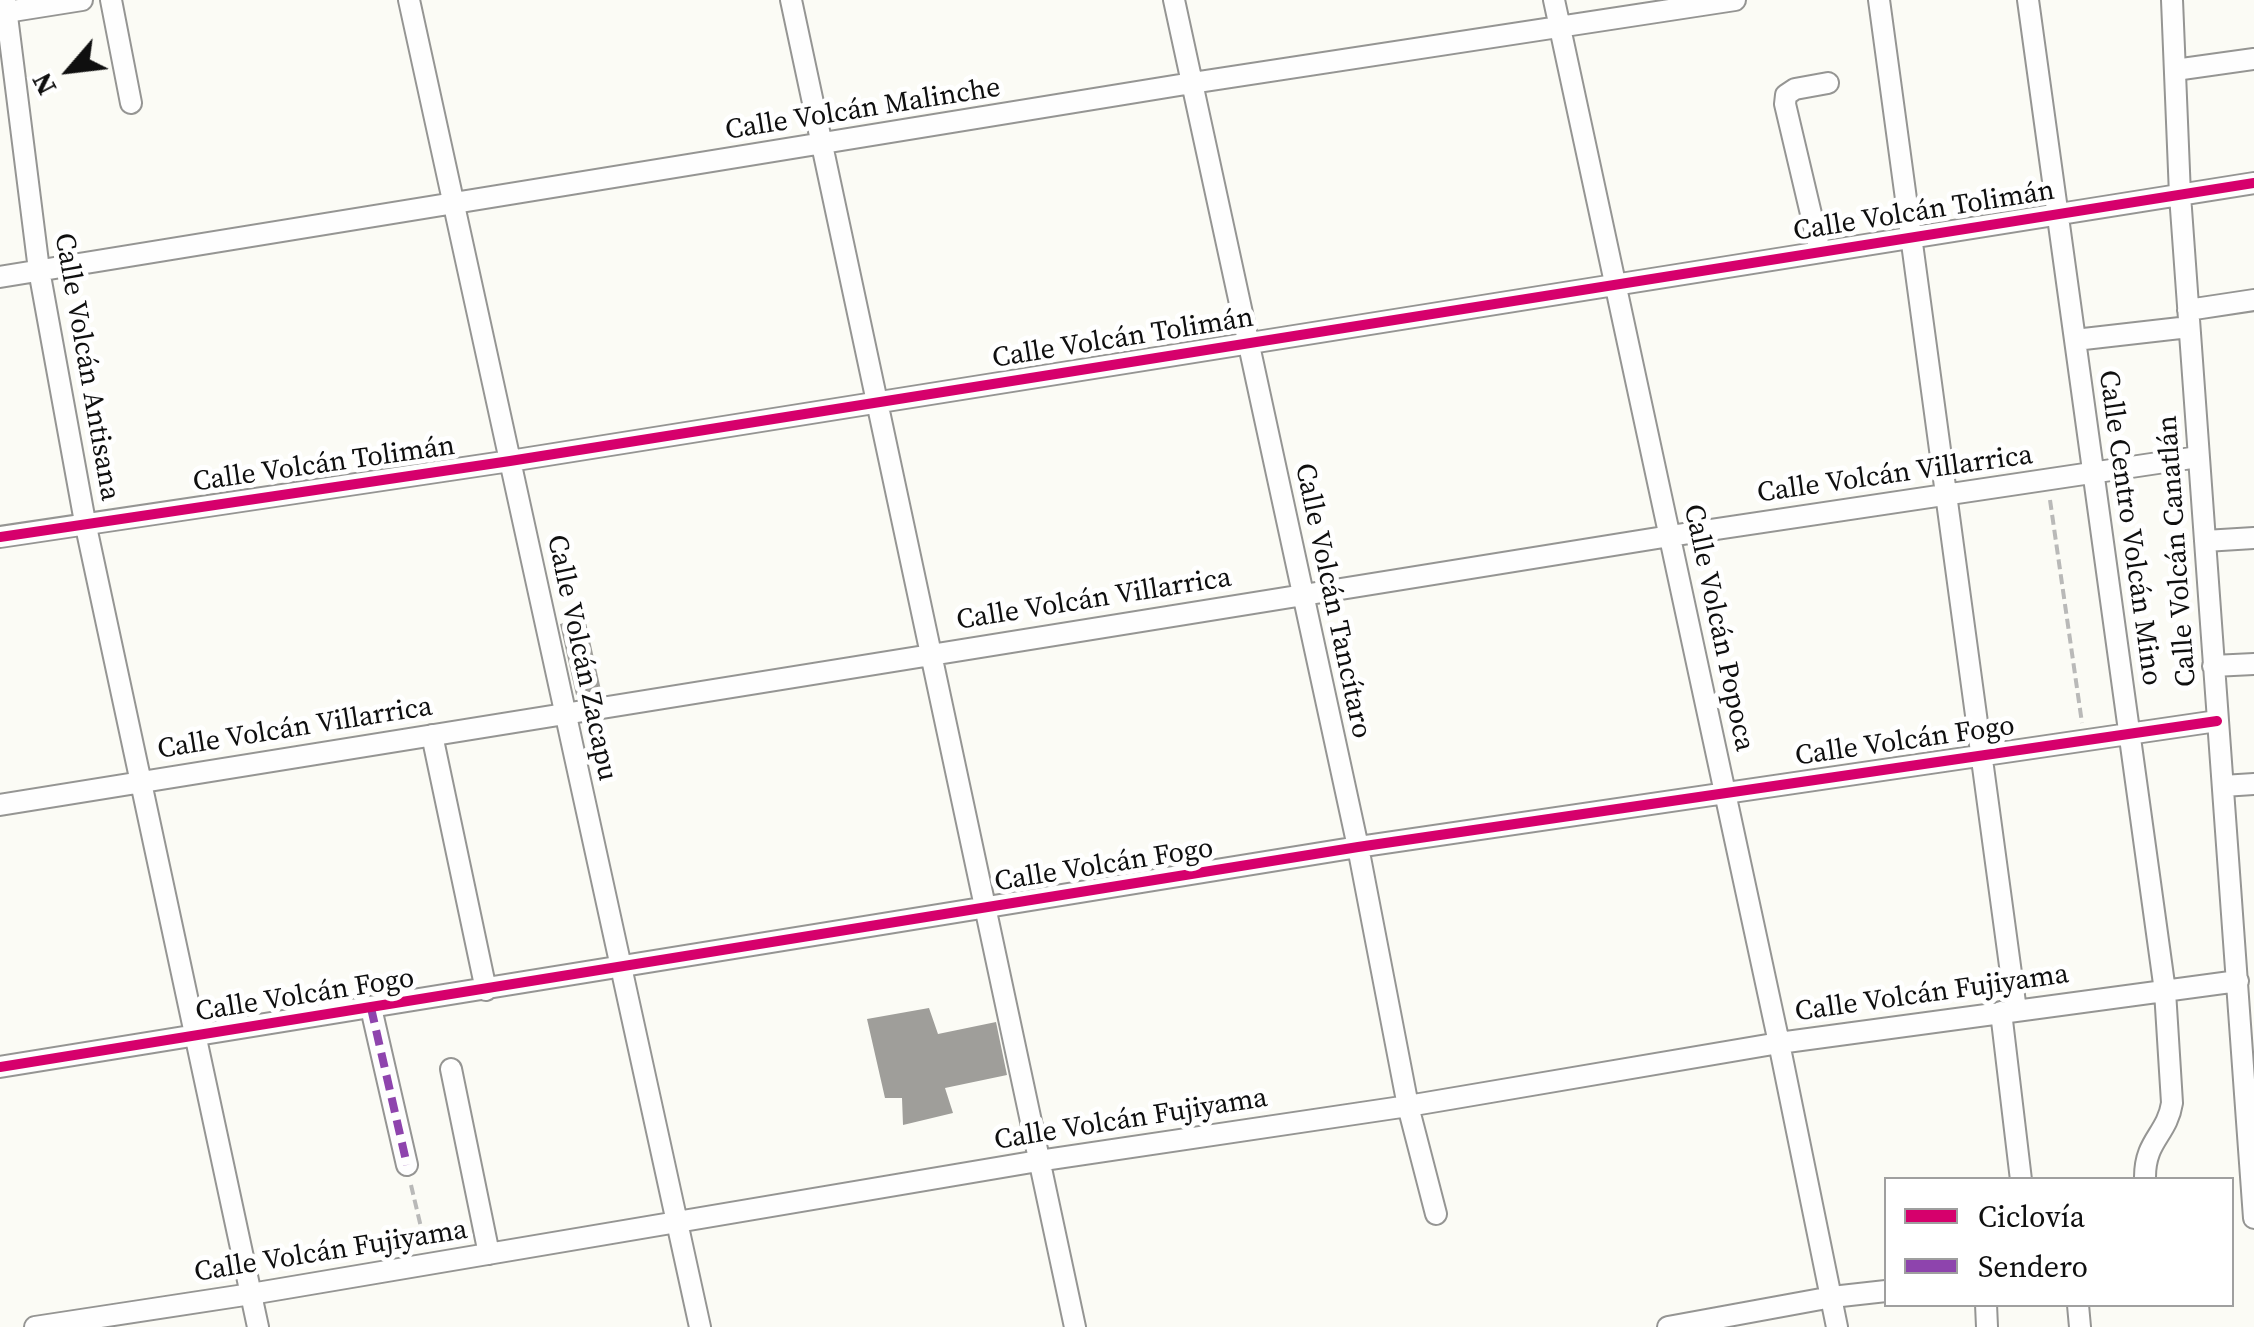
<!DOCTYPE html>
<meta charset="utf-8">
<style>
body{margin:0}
#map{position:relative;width:2254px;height:1327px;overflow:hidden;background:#fbfbf5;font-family:"Source Serif 4",serif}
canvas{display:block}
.legend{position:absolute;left:1884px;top:1177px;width:350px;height:130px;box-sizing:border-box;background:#fff;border:2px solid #9f9f9f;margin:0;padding:12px 18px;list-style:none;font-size:30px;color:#0f0f0f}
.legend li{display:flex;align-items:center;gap:20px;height:50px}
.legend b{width:50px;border:2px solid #9f9f9f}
.north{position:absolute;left:20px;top:20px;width:100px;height:100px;-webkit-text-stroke:8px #fff;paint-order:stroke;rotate:242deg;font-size:28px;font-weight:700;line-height:40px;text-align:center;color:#0f0f0f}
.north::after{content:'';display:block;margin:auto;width:35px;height:45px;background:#0f0f0f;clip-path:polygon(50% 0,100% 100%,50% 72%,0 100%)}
</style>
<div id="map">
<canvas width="2254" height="1327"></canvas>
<ul class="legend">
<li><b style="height:12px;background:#d6006c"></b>Ciclovía</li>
<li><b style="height:12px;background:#8e44ad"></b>Sendero</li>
</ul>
<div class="north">N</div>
</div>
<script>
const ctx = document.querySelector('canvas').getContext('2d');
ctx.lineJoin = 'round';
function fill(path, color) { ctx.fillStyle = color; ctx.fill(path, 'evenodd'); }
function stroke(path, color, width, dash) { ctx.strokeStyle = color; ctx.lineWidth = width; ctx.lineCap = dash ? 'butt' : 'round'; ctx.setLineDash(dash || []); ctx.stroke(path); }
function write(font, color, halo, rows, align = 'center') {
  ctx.font = font + ' "Source Serif 4",serif'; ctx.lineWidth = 10; ctx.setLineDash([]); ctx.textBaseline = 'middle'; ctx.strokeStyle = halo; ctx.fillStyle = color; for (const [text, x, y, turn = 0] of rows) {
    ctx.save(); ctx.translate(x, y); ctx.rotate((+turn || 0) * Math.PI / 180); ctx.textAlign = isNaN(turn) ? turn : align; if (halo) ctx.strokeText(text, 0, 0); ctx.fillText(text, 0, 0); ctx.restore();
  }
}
fill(new Path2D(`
 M585,618L601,690L576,695L560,624Z
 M929,1008L938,1034L996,1022L1007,1075L945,1088L953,1113L903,1125L902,1098H885L867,1019Z`), '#9f9e9a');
const minor = new Path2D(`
 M5,0L39,270L85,522L258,1327
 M111,0L131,103
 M409,0L700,1327
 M791,0L1075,1327
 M1174,0L1358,847L1408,1106L1436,1214
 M1554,0L1779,1043L1837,1327
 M1879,0L2016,1010
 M2028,0L2165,991L2172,1103C2167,1135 2145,1140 2145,1177
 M2172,0L2180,195L2254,1218
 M0,13L82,0
 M2175,70L2254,59
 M1820,252L1785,104L1786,95L1795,89L1828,83
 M0,277L1192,83L1735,0
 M2188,310L2254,300
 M2075,340L2189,327
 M0,537L510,461L2254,183
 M2205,541L2254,538
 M2213,666L2254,664
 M432,735L486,990
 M2223,786L2254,784
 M0,805L1670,536L2198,457
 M371,1008L407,1165
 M2001,1012L2021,1180
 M0,1067L1358,847L2217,721
 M451,1069L489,1254
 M1986,1304L1987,1327
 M2078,1305L2080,1327
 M35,1327L251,1294L1038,1161L1408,1106L1779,1043L2238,981
 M1668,1327L1832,1297L1886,1291`);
stroke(minor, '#959593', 24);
stroke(new Path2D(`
 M2050,500L2082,723
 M411,1185L425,1244`), '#b9b9b8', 4, [10, 5]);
stroke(minor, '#fefefe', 20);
stroke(new Path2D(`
 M371,1008L407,1165`), '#8e44ad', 8, [15, 8]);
stroke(new Path2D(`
 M0,537L510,461L2254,183
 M0,1067L1358,847L2217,721`), '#d6006c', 10);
write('28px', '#0f0f0f', '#fff', [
 ["Calle Volcán Malinche",863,110,-9],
 ["Calle Volcán Tolimán",1924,212,-9],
 ["Calle Volcán Tolimán",1123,339,-9],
 ["Calle Volcán Antisana",86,367,80],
 ["Calle Volcán Tolimán",324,465,-8],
 ["Calle Volcán Villarrica",1895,475,-8],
 ["Calle Centro Volcán Mino",2129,528,82],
 ["Calle Volcán Canatlán",2178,551,-94],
 ["Calle Volcán Villarrica",1094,600,-9],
 ["Calle Volcán Tancítaro",1332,601,78],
 ["Calle Volcán Popoca",1718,628,78],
 ["Calle Volcán Zacapu",581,658,78],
 ["Calle Volcán Villarrica",295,729,-9],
 ["Calle Volcán Fogo",1905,742,-8],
 ["Calle Volcán Fogo",1104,866,-9],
 ["Calle Volcán Fujiyama",1932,994,-8],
 ["Calle Volcán Fogo",305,996,-9],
 ["Calle Volcán Fujiyama",1131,1120,-9],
 ["Calle Volcán Fujiyama",331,1252,-9]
]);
</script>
